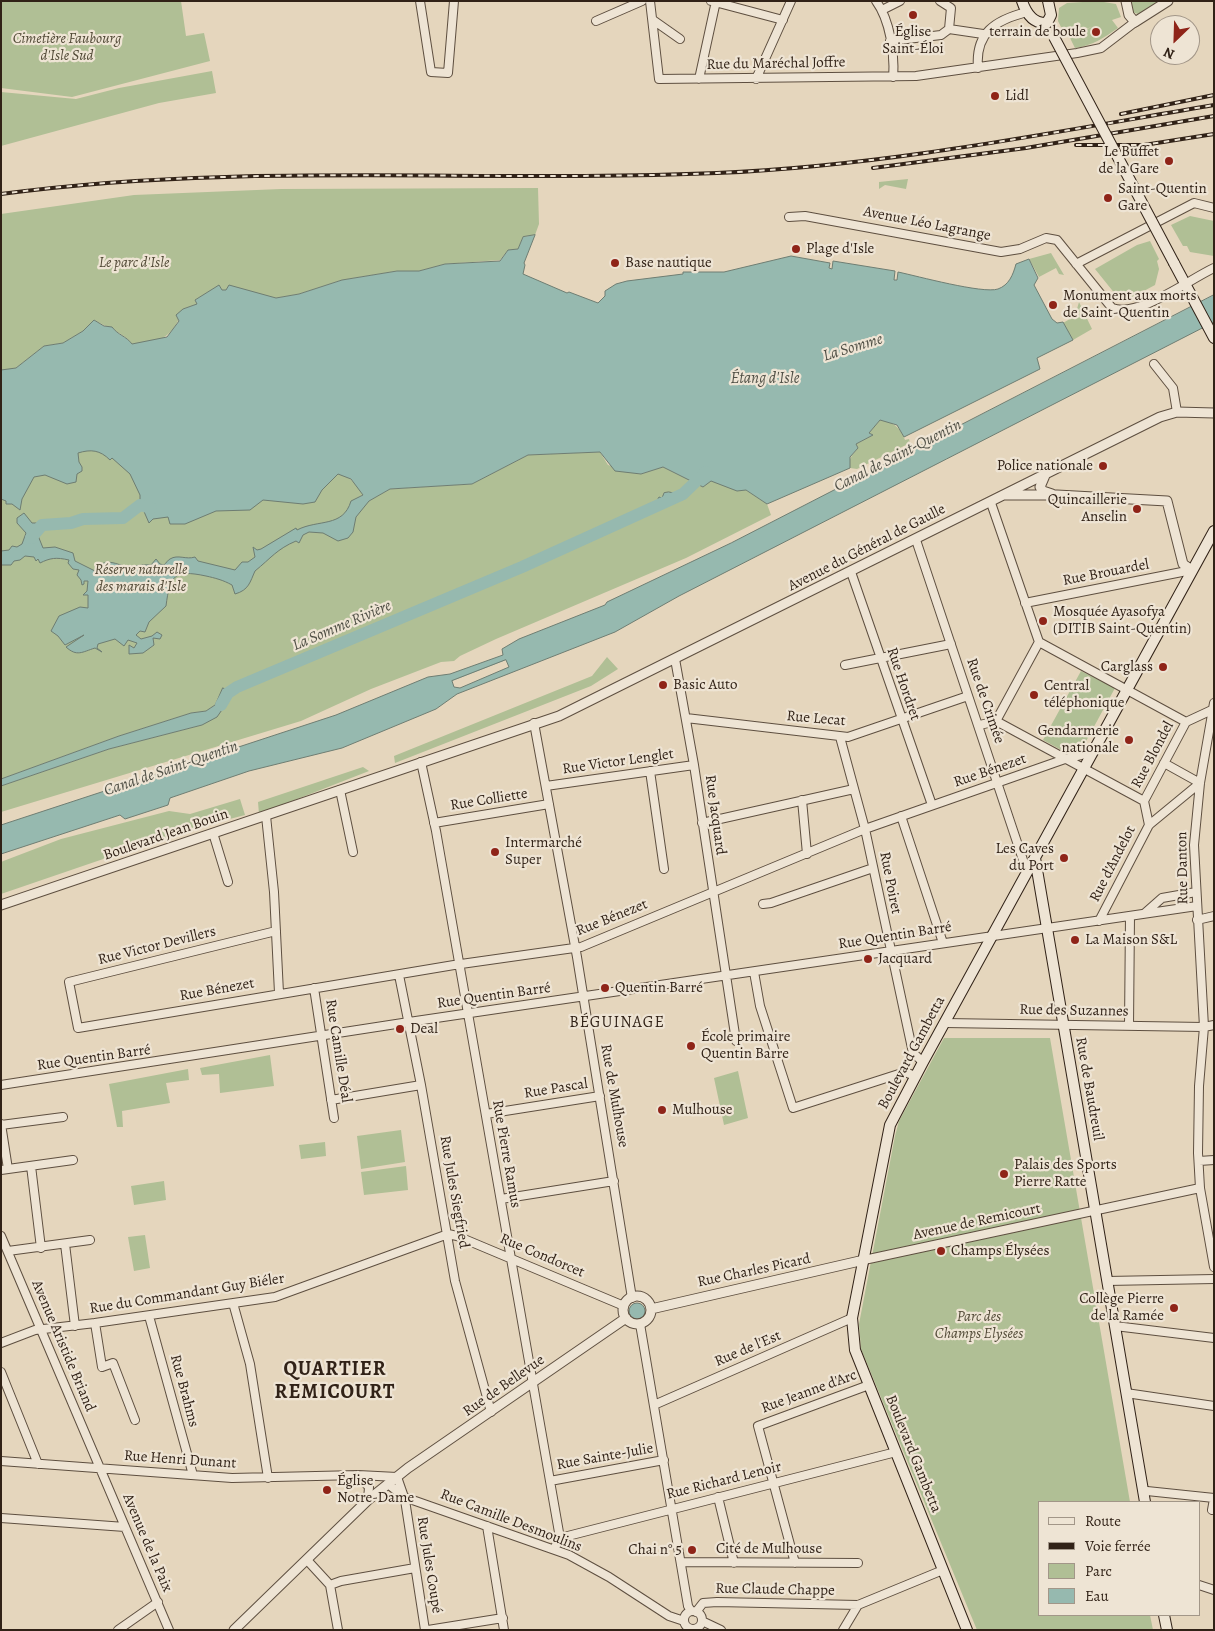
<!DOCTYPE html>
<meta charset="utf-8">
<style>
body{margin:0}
#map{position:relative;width:1215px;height:1631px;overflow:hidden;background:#e5d6bd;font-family:Alegreya,serif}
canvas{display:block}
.frame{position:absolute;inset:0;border:2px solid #312217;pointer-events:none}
.legend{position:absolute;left:1038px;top:1501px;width:162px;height:115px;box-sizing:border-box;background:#eee4d4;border:1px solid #a29688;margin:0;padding:6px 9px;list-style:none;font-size:15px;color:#312217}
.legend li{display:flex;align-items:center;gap:10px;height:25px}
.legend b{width:25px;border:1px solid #a29688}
.north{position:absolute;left:1150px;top:15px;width:50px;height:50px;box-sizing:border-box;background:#eee4d4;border:1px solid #a29688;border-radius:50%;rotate:204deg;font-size:14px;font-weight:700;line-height:20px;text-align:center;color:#312217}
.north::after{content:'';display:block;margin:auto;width:18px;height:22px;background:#8f2418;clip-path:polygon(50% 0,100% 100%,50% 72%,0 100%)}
</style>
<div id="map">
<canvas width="1215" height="1631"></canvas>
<div class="frame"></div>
<ul class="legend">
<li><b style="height:6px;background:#eee4d4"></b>Route</li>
<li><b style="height:6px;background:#312217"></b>Voie ferrée</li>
<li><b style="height:14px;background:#b0bf95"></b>Parc</li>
<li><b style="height:14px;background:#96b9af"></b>Eau</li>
</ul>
<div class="north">N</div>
</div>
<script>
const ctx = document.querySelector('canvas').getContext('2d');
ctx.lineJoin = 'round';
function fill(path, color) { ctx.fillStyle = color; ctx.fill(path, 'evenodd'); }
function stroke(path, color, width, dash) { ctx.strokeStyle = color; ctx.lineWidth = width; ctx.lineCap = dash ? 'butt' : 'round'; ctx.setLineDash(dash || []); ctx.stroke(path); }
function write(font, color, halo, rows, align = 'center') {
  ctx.font = font + ' Alegreya,serif'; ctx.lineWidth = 4.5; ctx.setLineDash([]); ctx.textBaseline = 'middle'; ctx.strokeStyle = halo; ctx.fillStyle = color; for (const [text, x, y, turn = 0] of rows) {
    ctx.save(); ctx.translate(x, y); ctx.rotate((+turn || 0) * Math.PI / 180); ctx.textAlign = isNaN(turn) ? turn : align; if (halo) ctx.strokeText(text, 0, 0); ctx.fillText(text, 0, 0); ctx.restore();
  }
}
fill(new Path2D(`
 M1,1H181L186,36L204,33L210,61L72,97L1,88Z
 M1098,1L1116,4L1121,17L1112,20L1118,28C1105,37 1092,46 1075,48L1069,36L1092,27L1065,35L1058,21L1059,8L1067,3Z
 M1132,1H1161L1138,14L1132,12Z
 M212,71L216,93L159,103L1,146V92L76,99L119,88Z
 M908,179L906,189L885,185L879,189V182Z
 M538,188L539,224L535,235L523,237L518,249L508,250L500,260L445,264L419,271H397L342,280L299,294L276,298L221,290L219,286L195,300L198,304L183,309C174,335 161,345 132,344C123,332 106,327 94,320L83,331L63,343L44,346L16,368L8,370L343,474C352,479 358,486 363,495L359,497L369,501L390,489L472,484L528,455L600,452L608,465L641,474L663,467L703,487L711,480L737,490H746L767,504L771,515L686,558L496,639L460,656L454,661L441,662L371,689L301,721L1,812V786L109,749L202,725L232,695L227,691L215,705L206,711L191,713L119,736L1,779V214L134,195L281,189Z
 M1190,216L1214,221V256L1190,252L1187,246H1183L1171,225Z
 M1150,241L1159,259L1157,261L1159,269L1155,285L1127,300H1120L1095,269L1137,245Z
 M1051,253L1064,275L1059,274L1056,268L1039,277L1029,259Z
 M1079,302L1092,329L1073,340L1063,323L1080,313L1077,309Z
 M884,419C895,425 901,428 905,440L909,439L910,443L857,469L850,468C847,460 853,454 858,448L856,444L873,435L869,433L880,420Z
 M607,657L618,669L591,686L395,763L394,756L592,676Z
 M1081,671L1115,688L1084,745L1065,752L1043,740Z
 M363,767L369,771L259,814L258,802Z
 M240,799L245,815L188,830L1,894V862L6,860L61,839L169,811L190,814Z
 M944,1038H1050L1130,1502H1039V1615H1150L1153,1630H977L861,1349L859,1324L895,1136L899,1121Z
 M270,1055L274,1086L220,1093L219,1074L202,1075L200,1068Z
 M188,1069L189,1080L166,1083L170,1103L122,1111L123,1127H117L109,1084Z
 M738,1071L748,1118L724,1125L714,1078Z
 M401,1130L405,1162L361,1169L357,1136Z
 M325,1142L326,1156L301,1159L299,1145Z
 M406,1166L408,1190L364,1195L361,1172Z
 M164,1181L166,1200L134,1205L131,1186Z
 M145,1235L150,1268L134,1271L128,1237Z`), '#b0bf95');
const water = new Path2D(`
 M535,235L524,263L525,265L523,274L567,293L569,292L598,303L605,296V291L616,284L627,281L683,274V272H724L791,256L830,263L829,268L832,269L833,261L895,271L894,280H897L898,272C917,276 983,294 998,289C1009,285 1013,275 1016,264L1029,259L1038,278L1034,285L1052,319L1057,323L1063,322L1073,340L1037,358L1040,369L904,437L897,425L880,420L869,433L873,435L856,444L858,448L850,457V468L767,504L746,490L737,491L711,481L703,487L663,467L641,474L615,471L600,452L528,455L472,484L390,489L369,501L356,517L353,532L348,538L338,541L323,533L309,532L303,535L299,543L296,541C277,549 271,558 255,571C250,582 249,590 235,594L232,585C223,580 215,578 206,576C173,569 170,576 166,606L149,622L145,632L140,631L136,635L141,639L152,636L157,632L162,635L160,639L153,638L154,645L143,653L129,654V645L134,648L137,643L128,640L124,646L115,639L98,644L97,648L102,652L95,648C82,652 77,657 66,647L84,635L65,645L58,636L51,631L59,616L80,607L88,608V595H83L87,591L88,581H84V584L82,585L81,580L77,575L79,570L73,569L68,563L69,560C56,557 50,558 40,563L38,559L36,561L34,557L25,556L20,560L14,561L11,565H1V551L9,550L12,546L17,547L22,544L26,533L17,523V518L24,513L32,523H40L43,527L37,533L43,548L55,547L73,553L75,561L97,572L100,570L101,564C111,560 115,564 125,566C133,567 142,564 151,565L156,559L160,564L164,565C166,563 168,560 170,559C178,554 186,560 195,557L198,561L235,570L242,562H248L255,557L253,547L257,550L261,549L296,528L297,530C318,519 343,528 351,501L363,495L351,479L338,474L322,490L315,502L303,504L263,500L250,510L216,511L185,524H170L168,517L153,519L149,523L142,507L136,508L140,502V495L130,474L112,458L110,460C100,450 91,449 78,453L79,462L82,467V471L77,474L76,482L67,484L45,475L34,477L22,499L20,510L12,504H6V501L1,499V370L16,368L44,346L63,343L83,331L94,320L104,326L112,327C118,335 126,336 132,344L167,337L179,321L176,315L183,309L197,304L195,300L219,285L222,290H226L229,285L276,298L299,294L342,280L397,271H419L445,264L500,261L508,250L518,249L523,237Z
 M1214,295V322L679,596L615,632L457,694L436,709L342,748L249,771L170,798L168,805L125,819L120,815L1,854V825L336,715L428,677L450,674L503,655L502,649L519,639L605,605L607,602L731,543ZM506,660L509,667L460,688L454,687L452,681Z
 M669,492L683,495L678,501L669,502V505L661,502L654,506L659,497L662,498L664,493Z
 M223,688L233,694L217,717L202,725L109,749L1,786V779L119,736L191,713L206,711L215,705Z
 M629 1311a8 8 0 1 1 16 0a8 8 0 1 1-16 0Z`);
fill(water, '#96b9af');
stroke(water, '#6e7d72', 1);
stroke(new Path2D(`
 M31,538L42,525L71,523L83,519L123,518L140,505L151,508
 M221,705L228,693L237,687L522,567L683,494L706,472`), '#96b9af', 12);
const minor = new Path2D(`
 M420,1L431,72L448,73L454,1
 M650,1L659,79L916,76L1077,53L1101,48L1135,22
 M711,1L783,20
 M876,1C890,20 895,54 893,77
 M940,1L951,8L949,29
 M882,10L900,1
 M653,20L680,39
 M596,21L642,1
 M949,29L983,34
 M890,41L941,35L949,29
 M978,68C975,33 995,20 1027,12
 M699,79L716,1
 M756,79L791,1
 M789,217L805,216L1001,252L1020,249L1046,238L1057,240L1112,308C1139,318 1188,280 1214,268
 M1076,264L1194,203L1214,208
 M1154,364L1173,388L1177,412
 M991,503L1039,642
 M916,540L1027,872
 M851,572L932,805
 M1025,603L1192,570
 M1039,642L1186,722L1214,709
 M675,659L694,765L736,1041
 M845,665L951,644
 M1214,703L1200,783L1194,845L1204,1027L1199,1086L1198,1153L1200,1188L1214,1267
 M686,718L848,737L968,696
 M996,721L1039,642
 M534,723L577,957L632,1298
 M980,725L996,721L1144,801L1149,825
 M840,737L865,829L913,1053L923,1062
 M421,762L436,831L560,1538L554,1549
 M650,771L664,869
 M546,786L694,765
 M340,790L353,852
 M802,800L807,854
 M1144,801L1186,722
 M266,816L274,892L279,993
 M901,816L943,943
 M434,823L549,804
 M702,823L854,789
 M213,833L228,882
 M763,904L771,903L873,868
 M1145,913L1162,898L1196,892
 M1197,920L1214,916
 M1099,921L1149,825L1200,783L1164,763
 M276,931L69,982L78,1028L454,965L581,947L865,829L1065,759L1093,752
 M754,972L760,1006L793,1108L905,1072L915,1076
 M399,975L421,1085L455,1281L491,1412
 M314,988L334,1118
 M945,1023L1204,1027L1214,1025
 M1129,1026L1130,916
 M1,1085L409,1022L1197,906
 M331,1100L421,1085
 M486,1114L600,1096
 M1,1124L8,1169
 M1,1125L63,1117
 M1199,1161L1214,1160
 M31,1166L41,1248
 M1,1170L73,1160
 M501,1199L614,1181
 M1,1236L169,1630
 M65,1244L75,1326
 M8,1251L90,1240
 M864,1260L1200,1188
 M1107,1281L1214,1279
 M233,1303L250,1364L268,1478
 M149,1316L193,1475
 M95,1323L102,1367L113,1363L135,1420
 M640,1324L688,1606L691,1611
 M1115,1326L1214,1338
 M1,1343L35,1330L95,1323L275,1297L448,1234L457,1236L624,1306
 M1,1372L38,1464
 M1126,1393L1214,1406
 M654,1405L852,1318
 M1,1461L232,1478L358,1475L397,1477L405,1500L425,1630
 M358,1475L369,1487L368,1500
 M550,1481L664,1460
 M388,1484L404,1497L569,1555L609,1577L669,1616L684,1621
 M1143,1493L1147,1491L1214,1498
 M718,1497L734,1563
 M1212,1510L1214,1499
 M1,1518L125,1527
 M487,1526L504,1630
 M560,1538L896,1452
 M307,1560L330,1585L338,1630
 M681,1562L858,1563
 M795,1563L758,1426L869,1385
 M330,1585L341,1581L415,1568
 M1199,1585L1214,1590
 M684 1620a9 9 0 1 1 18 0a9 9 0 1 1-18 0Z
 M696,1612L703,1603L717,1602L858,1605L943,1570
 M702,1621L721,1630
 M118,1630L158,1602
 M428,1630L503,1618
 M843,1630L858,1605`);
const tertiary = new Path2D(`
 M1126,1L1129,15L1135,22L1168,1
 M1046,473L1040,487L1043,491L1052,494
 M1004,495H1057L1167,501L1183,564L1192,570
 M1,905L559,716L1160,417L1177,412L1214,413
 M623 1310a14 14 0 1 1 28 0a14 14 0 1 1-28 0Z
 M651,1309L864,1260
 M234,1630L368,1500L408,1468L626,1318`);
const secondary = new Path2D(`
 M1022,1C1026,13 1033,24 1047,23
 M1047,23L1051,15L1048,1
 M1174,263L1214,338
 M1035,858L1145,1502
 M1164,1615L1167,1630
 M967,1630L855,1350L852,1318L890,1125L923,1062L1214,531`);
stroke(minor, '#5e4f40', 10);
stroke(tertiary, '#5e4f40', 11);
stroke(secondary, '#312217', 12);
stroke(minor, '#eee4d4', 8);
stroke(tertiary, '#eee4d4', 9);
stroke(secondary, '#eee4d4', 10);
const rail = new Path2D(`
 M1121,114L1214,95
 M1076,145H1144L1214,134
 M873,168L1026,148L1214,116
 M1,194C238,162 478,183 717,173C884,166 1049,133 1214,105`);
stroke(rail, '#312217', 4);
stroke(rail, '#eee4d4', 2, [5.5]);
const secondaryBridge = new Path2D(`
 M1054,37L1174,263`);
stroke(secondaryBridge, '#312217', 12, []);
stroke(secondaryBridge, '#eee4d4', 10);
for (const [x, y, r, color] of [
 [913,15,5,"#8f2418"],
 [1096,32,5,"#8f2418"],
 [995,96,5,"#8f2418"],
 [1169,161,5,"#8f2418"],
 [1108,198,5,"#8f2418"],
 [796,249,5,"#8f2418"],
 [615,263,5,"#8f2418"],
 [1053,305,5,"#8f2418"],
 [1103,466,5,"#8f2418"],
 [1137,509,5,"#8f2418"],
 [1043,621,5,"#8f2418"],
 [1163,667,5,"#8f2418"],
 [663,685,5,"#8f2418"],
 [1034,695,5,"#8f2418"],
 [1129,740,5,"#8f2418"],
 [495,852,5,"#8f2418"],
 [1064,858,5,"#8f2418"],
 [1075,940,5,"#8f2418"],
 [868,959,5,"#8f2418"],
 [605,988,5,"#8f2418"],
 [400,1029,5,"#8f2418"],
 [691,1046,5,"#8f2418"],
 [662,1110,5,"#8f2418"],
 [1004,1174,5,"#8f2418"],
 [941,1251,5,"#8f2418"],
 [1174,1308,5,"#8f2418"],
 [327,1490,5,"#8f2418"],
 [692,1550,5,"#8f2418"]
]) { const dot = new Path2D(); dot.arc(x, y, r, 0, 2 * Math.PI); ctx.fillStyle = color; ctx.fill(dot); stroke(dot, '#eee4d4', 2); }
write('15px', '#312217', '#eee4d4', [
 ["Église",913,32,"center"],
 ["Saint-Éloi",913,49,"center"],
 ["terrain de boule",1086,32,"right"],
 ["Lidl",1005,96],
 ["Le Buffet",1159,152,"right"],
 ["de la Gare",1159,169,"right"],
 ["Saint-Quentin",1118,189],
 ["Gare",1118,206],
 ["Plage d'Isle",806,249],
 ["Base nautique",625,263],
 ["Monument aux morts",1063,296],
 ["de Saint-Quentin",1063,313],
 ["Police nationale",1093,466,"right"],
 ["Quincaillerie",1127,500,"right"],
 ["Anselin",1127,517,"right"],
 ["Mosquée Ayasofya",1053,612],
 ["(DITIB Saint-Quentin)",1053,629],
 ["Carglass",1153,667,"right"],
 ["Basic Auto",673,685],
 ["Central",1044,686],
 ["téléphonique",1044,703],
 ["Gendarmerie",1119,731,"right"],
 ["nationale",1119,748,"right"],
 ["Intermarché",505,843],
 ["Super",505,860],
 ["Les Caves",1054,849,"right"],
 ["du Port",1054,866,"right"],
 ["La Maison S&L",1085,940],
 ["Jacquard",878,959],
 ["Quentin Barré",615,988],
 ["Deal",410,1029],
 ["École primaire",701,1037],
 ["Quentin Barre",701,1054],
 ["Mulhouse",672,1110],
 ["Palais des Sports",1014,1165],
 ["Pierre Ratte",1014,1182],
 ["Champs Élysées",951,1251],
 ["Collège Pierre",1164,1299,"right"],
 ["de la Ramée",1164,1316,"right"],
 ["Église",337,1481],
 ["Notre-Dame",337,1498],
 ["Chai n° 5",682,1550,"right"]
], 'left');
write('italic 15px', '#514936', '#eee4d4', [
 ["Cimetière Faubourg",67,39],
 ["d'Isle Sud",67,56],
 ["Le parc d'Isle",134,263],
 ["Réserve naturelle",141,570],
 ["des marais d'Isle",141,587],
 ["Parc des",979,1317],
 ["Champs Elysées",979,1334]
]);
write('15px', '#312217', '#eee4d4', [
 ["Rue du Maréchal Joffre",776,64,-1],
 ["Avenue Léo Lagrange",927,224,11],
 ["Avenue du Général de Gaulle",867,548,-27],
 ["Rue Brouardel",1106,573,-11],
 ["Rue Hordret",903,684,71],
 ["Rue de Crimée",985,701,71],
 ["Rue Lecat",816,719,5],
 ["Rue Blondel",1153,755,-62],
 ["Rue Victor Lenglet",618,762,-8],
 ["Rue Bénezet",990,771,-19],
 ["Rue Colliette",489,800,-9],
 ["Rue Jacquard",715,815,82],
 ["Boulevard Jean Bouin",166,835,-19],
 ["Rue d'Andelot",1113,864,-63],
 ["Rue Danton",1183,868,-91],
 ["Rue Poiret",890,883,79],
 ["Rue Bénezet",612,918,-22],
 ["Rue Quentin Barré",895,936,-9],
 ["Rue Victor Devillers",157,946,-14],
 ["Rue Bénezet",217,990,-10],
 ["Rue Quentin Barré",494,996,-8],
 ["Rue des Suzannes",1074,1011,1],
 ["Rue Camille Déal",338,1051,81],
 ["Boulevard Gambetta",912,1053,-62],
 ["Rue Quentin Barré",94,1058,-8],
 ["Rue Pascal",556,1089,-9],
 ["Rue de Baudreuil",1089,1089,80],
 ["Rue de Mulhouse",614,1096,80],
 ["Rue Pierre Ramus",506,1154,80],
 ["Rue Jules Siegfried",454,1192,80],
 ["Avenue de Remicourt",977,1222,-12],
 ["Rue Condorcet",542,1256,23],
 ["Rue Charles Picard",754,1271,-12],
 ["Rue du Commandant Guy Biéler",187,1294,-9],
 ["Avenue Aristide Briand",63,1346,67],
 ["Rue de l'Est",748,1349,-23],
 ["Rue de Bellevue",504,1386,-35],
 ["Rue Brahms",184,1391,75],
 ["Rue Jeanne d'Arc",809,1392,-20],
 ["Boulevard Gambetta",913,1454,68],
 ["Rue Sainte-Julie",605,1457,-10],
 ["Rue Henri Dunant",180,1460,4],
 ["Rue Richard Lenoir",724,1481,-14],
 ["Rue Camille Desmoulins",511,1521,21],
 ["Avenue de la Paix",147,1543,67],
 ["Cité de Mulhouse",769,1549],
 ["Rue Jules Coupé",429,1565,81],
 ["Rue Claude Chappe",775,1590,1]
]);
write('italic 16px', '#4f4f45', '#eee4d4', [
 ["La Somme",853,348,-17],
 ["Étang d'Isle",765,379],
 ["Canal de Saint-Quentin",898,456,-27],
 ["La Somme Rivière",342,626,-23],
 ["Canal de Saint-Quentin",171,769,-19]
]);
ctx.letterSpacing = '1px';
write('16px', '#312217', '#eee4d4', [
 ["BÉGUINAGE",617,1023]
]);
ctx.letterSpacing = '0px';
ctx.letterSpacing = '1px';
write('bold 20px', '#312217', '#eee4d4', [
 ["QUARTIER",335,1370],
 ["REMICOURT",335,1393]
]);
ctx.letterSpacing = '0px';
</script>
